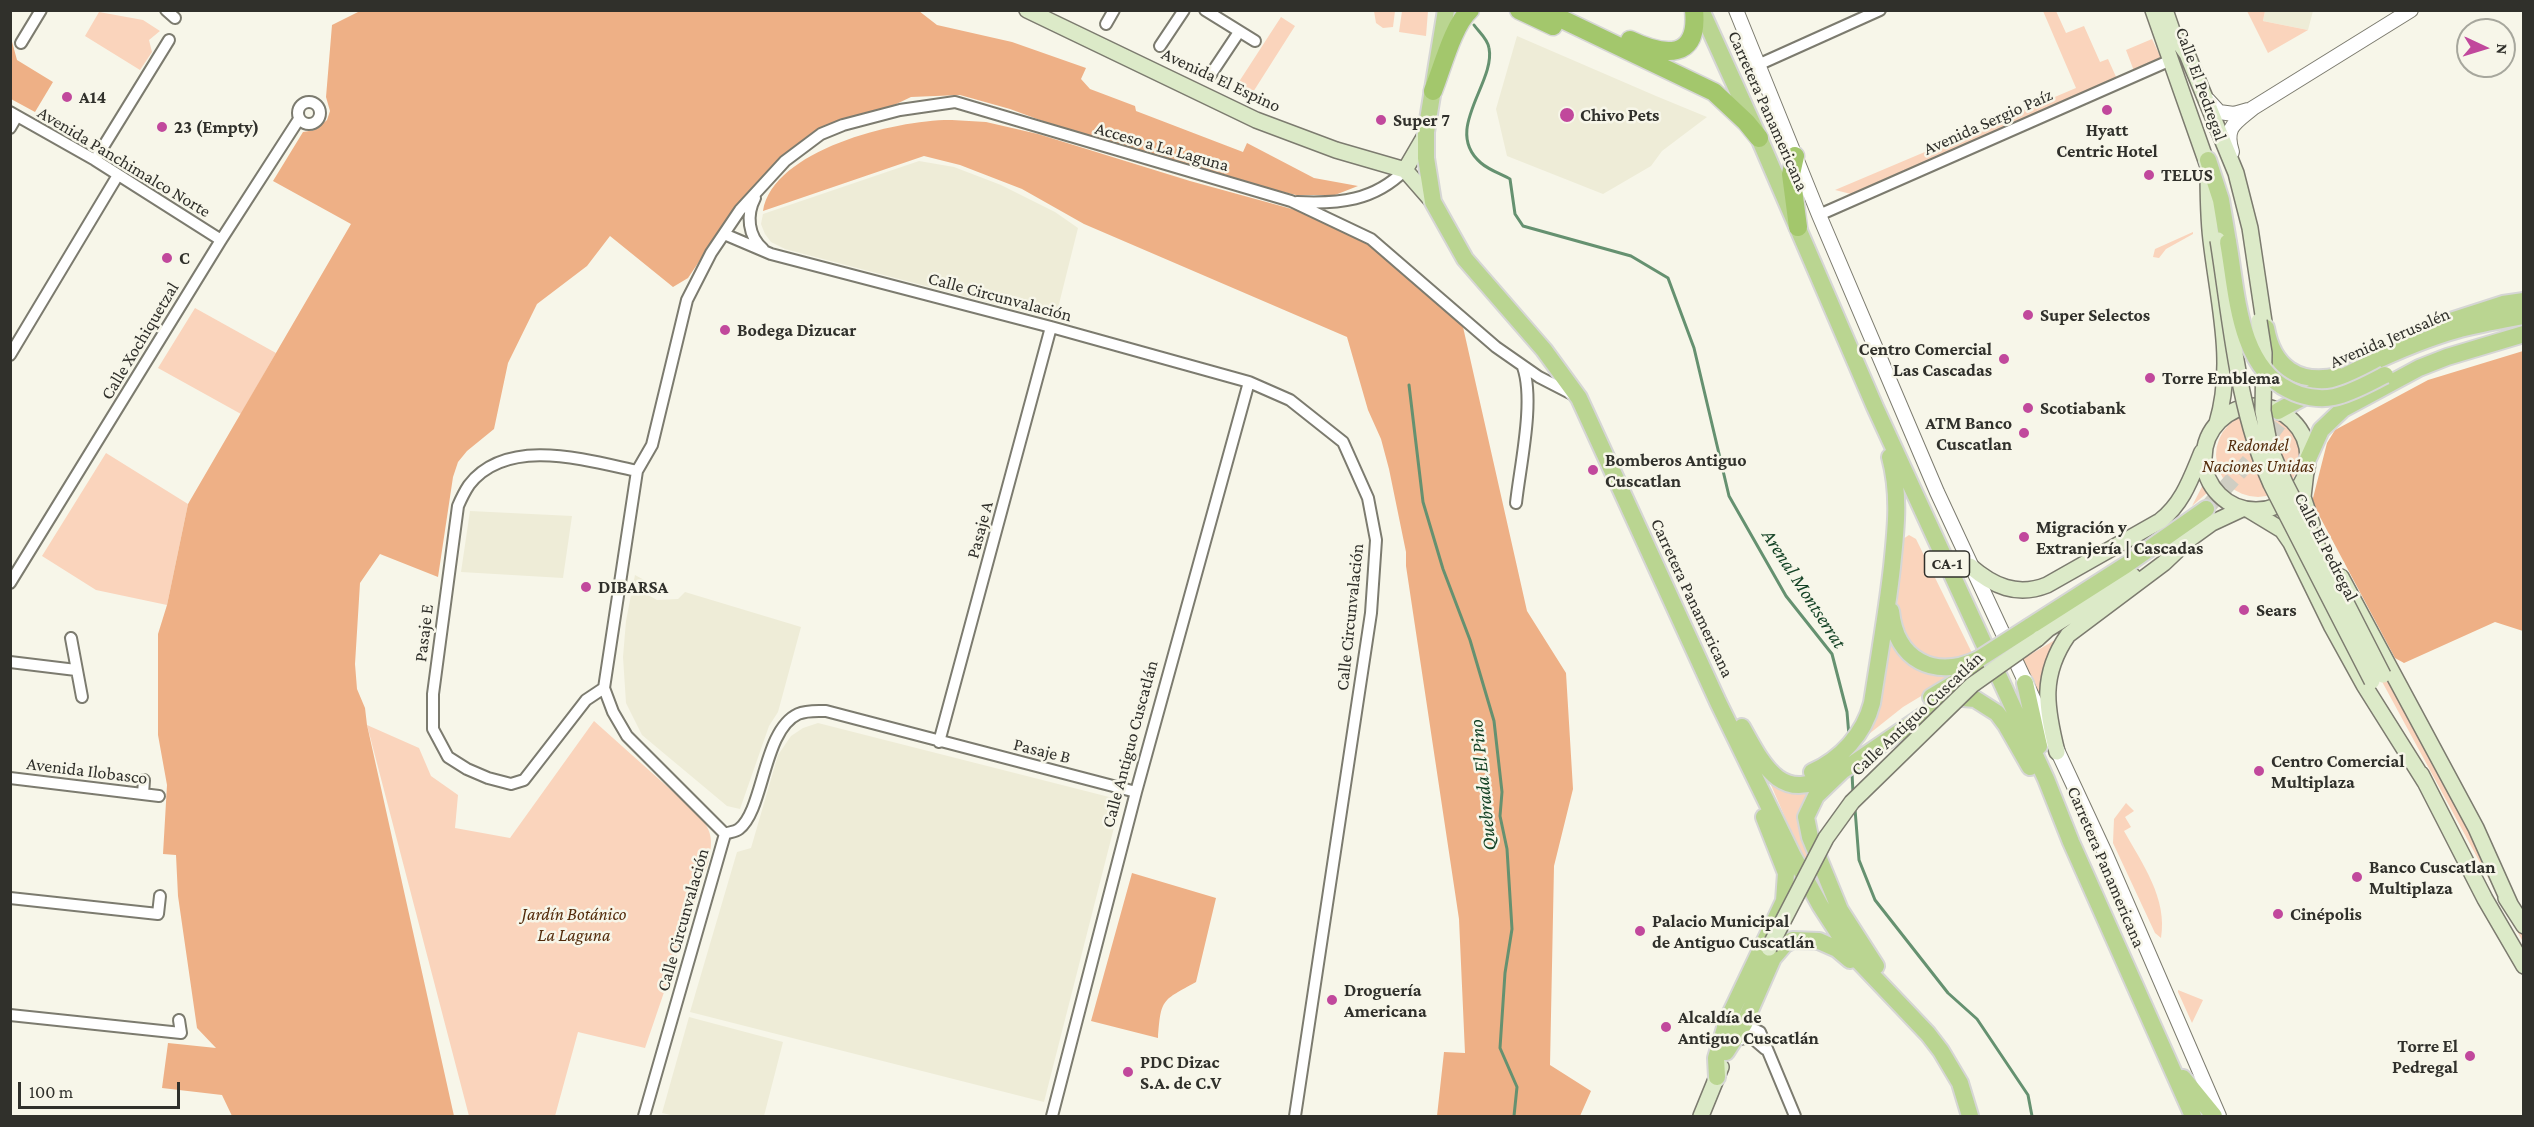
<!DOCTYPE html>
<meta charset="utf-8">
<style>
body{margin:0}
#map{position:relative;width:2534px;height:1127px;overflow:hidden;background:#f7f6e9;font-family:"Crimson Pro",serif}
canvas{display:block}
.frame{position:absolute;inset:0;border:12px solid #30302b;pointer-events:none}
.north{position:absolute;left:2456px;top:18px;width:60px;height:60px;box-sizing:border-box;background:#f7f6e9;border:2px solid #a7a79d;border-radius:50%;rotate:94deg;font-size:16px;font-weight:700;line-height:24px;text-align:center;color:#30302b}
.north::after{content:'';display:block;margin:auto;width:21px;height:27px;background:#c1489c;clip-path:polygon(50% 0,100% 100%,50% 72%,0 100%)}
.scale{position:absolute;left:18px;top:1082px;width:162px;height:27px;box-sizing:border-box;border:3px solid #30302b;border-top:0;padding-left:8px;font-size:18px;line-height:21px;white-space:nowrap;color:#30302b;-webkit-text-stroke:4px #f7f6e9;paint-order:stroke}
</style>
<div id="map">
<canvas width="2534" height="1127"></canvas>
<div class="frame"></div>
<div class="north">N</div>
<div class="scale">100 m</div>
</div>
<script>
const ctx = document.querySelector('canvas').getContext('2d');
ctx.lineJoin = 'round';
function fill(path, color) { ctx.fillStyle = color; ctx.fill(path, 'evenodd'); }
function stroke(path, color, width, dash) { ctx.strokeStyle = color; ctx.lineWidth = width; ctx.lineCap = dash ? 'butt' : 'round'; ctx.setLineDash(dash || []); ctx.stroke(path); }
function write(font, color, halo, rows, align = 'center') {
  ctx.font = font + ' "Crimson Pro",serif'; ctx.lineWidth = 5; ctx.setLineDash([]); ctx.textBaseline = 'middle'; ctx.strokeStyle = halo; ctx.fillStyle = color; for (const [text, x, y, turn = 0] of rows) {
    ctx.save(); ctx.translate(x, y); ctx.rotate((+turn || 0) * Math.PI / 180); ctx.textAlign = isNaN(turn) ? turn : align; if (halo) ctx.strokeText(text, 0, 0); ctx.fillText(text, 0, 0); ctx.restore();
  }
}
fill(new Path2D(`
 M2265,11H2313L2308,30L2263,21Z
 M1517,36L1656,96L1707,117L1662,151L1651,166L1603,194L1507,156L1496,109Z
 M919,161L954,167L1001,185L1055,212L1078,228L1055,320L785,249L771,242L765,234L761,224L763,214Z
 M470,511L572,516L563,578L461,572Z
 M635,575L644,580L648,595L657,600L678,599L685,592L801,627L778,712L769,726L740,809L727,806L642,735L626,703L623,657L626,621Z
 M818,723L1121,800L1044,1102L690,1012L737,852L751,848L778,755L791,736L803,728Z
 M689,1017L783,1042L764,1116H675L662,1113Z`), '#eeecd7');
fill(new Path2D(`
 M1374,11H1395L1393,27L1383,28L1376,23Z
 M1402,11H1428L1426,36L1399,32Z
 M2043,11H2056L2066,33L2084,26L2100,62L2108,59L2117,79L1851,194L1835,190L2076,88Z
 M2247,11H2265L2263,21L2308,30L2268,53Z
 M99,12L143,20L160,31L149,40L152,52L140,70L85,36Z
 M1281,17L1295,26L1248,100L1233,91Z
 M2152,39L2161,58L2134,71L2126,50Z
 M2193,232V234L2166,249L2159,258L2153,257L2155,249Z
 M195,308L276,353L241,414L158,368Z
 M2216 455a42 42 0 1 1 84 0a42 42 0 1 1-84 0Z
 M106,453L188,504L167,605L96,590L42,556Z
 M2208,475L2215,486L2192,506Z
 M2299,511L2523,929V942L2379,676Z
 M1909,535L1916,539L1972,653C1947,668 1931,659 1907,648L1896,617L1903,539Z
 M1887,631L1899,647L1966,669L1903,707L1869,734L1875,720Z
 M2060,637L2047,663L2037,697L2021,660Z
 M594,721L699,815C713,832 713,842 708,863L645,1048L578,1032L555,1116H469L367,725L419,748L431,776L458,795L455,828L510,838Z
 M1772,784L1814,786L1807,804L1828,905L1816,889L1771,785Z
 M2126,803L2134,811L2125,817L2131,827L2124,831C2142,863 2168,899 2161,938L2155,933L2113,843L2114,819Z
 M2178,990L2203,1000L2192,1023L2178,992Z`), '#fad4bc');
fill(new Path2D(`
 M360,11H919L937,25L1012,42L1086,68L1081,79L1090,89L1135,106L1136,111L1243,152L1247,143L1314,178L1358,186L1335,195H1296L1201,172L1105,144L1010,109L960,95L911,97L869,117L813,134L780,160L733,211L688,278L673,287L610,236L587,266L537,304L508,363L494,429L467,451L458,462L453,477L438,577L380,554L360,583L355,664L357,689L365,708L367,725L454,1116H232L222,1095L162,1088L168,1043L216,1048L197,1028L178,896L176,855L163,854L167,785L158,735V634L167,605L188,504L351,224L273,181L303,132L315,130L327,120L330,111L326,97L332,25Z
 M11,38L17,60L53,82L35,112L11,99Z
 M952,120L986,122L1038,134L1190,181L1310,214L1373,247L1461,318L1527,611L1566,673L1573,789L1554,866L1550,1065L1591,1091L1580,1116H1437L1444,1052L1465,1053L1459,919L1406,566V552L1389,469L1381,439L1368,410L1347,337L1084,224L1022,189L960,165L924,156L763,211C773,149 899,119 952,120Z
 M2523,351V631L2495,622L2404,663L2395,658L2312,502L2327,443L2335,430L2428,380Z
 M1132,873L1216,898L1196,982C1162,1001 1161,998 1158,1038L1091,1021Z`), '#eeb086');
stroke(new Path2D(`
 M1474,25C1479,32 1488,39 1489,48C1496,83 1442,130 1481,163C1489,170 1501,174 1510,179L1515,214L1523,226L1631,256L1668,278L1694,348L1729,496L1786,596L1832,654L1847,712L1849,736
 M1409,385L1423,502L1443,569L1470,640L1494,721L1502,792L1500,816L1507,849L1512,929L1505,973L1500,1048L1517,1087L1514,1116
 M1852,773L1853,793
 M1855,809L1859,860L1875,900L1948,993L1977,1019L2028,1095L2032,1116`), '#659170', 3);
stroke(new Path2D(`
 M2326,381L2356,359
 M2206,509L2260,449L2290,408L2297,402`), '#cfcec3', 16, [16, 8]);
const minor = new Path2D(`
 M166,10L175,18
 M1205,10L1255,41
 M1106,24L1114,10
 M21,43L41,10
 M1160,46L1184,10
 M1760,64L1880,10
 M1211,74L1239,32
 M298 113a11 11 0 1 1 22 0a11 11 0 1 1-22 0Z
 M10,112L95,160L221,240
 M10,128L17,116
 M95,160L169,40
 M755,198C746,215 748,236 763,249
 M1297,202C1339,204 1374,201 1405,170
 M1819,215L2171,60
 M724,234L771,254L1051,327L1249,382L1290,400L1343,442L1368,498L1376,540L1371,613L1295,1116
 M10,355L118,175
 M1516,503C1520,466 1535,401 1523,367
 M10,583L221,240L299,119
 M71,638L82,697
 M10,662L76,670
 M604,688L586,700L524,780L511,784L488,778L467,769L448,757L433,729V694L458,506C461,499 465,491 469,485C507,436 586,460 637,471
 M939,742L1051,327
 M10,778L159,796
 M143,794L144,780
 M725,834L627,736L613,712L604,688L637,471L652,445L687,300L711,253L740,210L785,161L821,134L843,125L900,110L955,102L1291,201L1371,239L1496,347L1539,377L1574,395
 M725,834C729,832 735,832 739,829C764,810 763,730 798,714C807,710 817,711 826,711L1136,792
 M10,898L158,914L160,896
 M10,1015L181,1033L179,1020
 M1740,1023L1760,1032L1795,1116
 M1736,1040L1751,1037L1765,1049
 M644,1116L725,834
 M1052,1116L1136,792L1249,382`);
const tertiary = new Path2D(`
 M1736,10L1819,215L1937,492L2106,855L2219,1116
 M2208,100L2219,112L2234,114L2248,110
 M2232,152C2224,127 2235,123 2253,108L2411,10`);
const secondary = new Path2D(`
 M1027,10L1256,120L1336,150L1405,170L1433,202
 M2153,10L2210,172
 M2165,10L2176,42
 M2173,34L2187,54L2236,173L2250,228L2266,335
 M2208,166C2208,190 2208,215 2211,240C2218,301 2235,363 2217,423
 M1405,170L1426,134
 M2204 458a52 52 0 1 1 104 0a52 52 0 1 1-104 0Z
 M2306,471L2303,497L2312,524
 M2249,510L2282,530L2291,543L2332,627L2364,685L2425,782
 M2176,549L2212,523L2242,509
 M1970,566C1993,586 2017,597 2047,585L2160,521C2183,503 2191,478 2202,452
 M2341,577L2476,828L2510,904
 M2037,639L2048,629L2133,576
 M2057,752C2046,708 2040,675 2068,635L2164,563L2184,544
 M2421,774L2485,899L2524,966
 M2506,898L2524,926
 M1701,1116L1721,1067`);
const primary = new Path2D(`
 M1446,10L1426,132V158L1433,202L1465,259L1544,350L1579,398L1718,702L1792,854L1820,905L1851,953L1928,1034L1941,1051L1960,1083L1970,1116
 M1701,10L1759,138L1875,407L2046,779L2071,842L2193,1116
 M2208,160L2221,200L2228,242
 M2435,326L2503,304L2524,301
 M2266,328C2273,367 2298,385 2338,376
 M2278,411C2331,382 2401,345 2460,329C2481,324 2502,320 2524,316
 M2307,461L2321,430L2343,409L2419,368L2447,357L2524,334
 M1891,611C1896,660 1934,680 1979,659
 M2029,627L2126,565L2206,509
 M2025,683L2039,746
 M1931,697L1983,666
 M1742,727C1763,765 1782,806 1832,773
 M1812,772C1841,759 1864,734 1872,703C1879,657 1887,612 1892,567C1896,529 1900,494 1890,457
 M1876,966L1840,910L1810,837L1806,817L1816,796L1842,771L1951,697L1975,699L1997,713L2006,725L2030,767
 M1726,1052L1744,1024L1773,958L1785,944L1793,940L1819,941L1837,949L1850,960
 M1717,1077L1716,1058L1727,1021L1784,901L1786,873L1764,817
 M2183,1078L2214,1116`);
const trunk = new Path2D(`
 M1519,10L1553,26
 M1543,10L1714,92L1746,122L1759,138
 M1630,40C1664,56 1699,61 1694,10
 M1433,91C1442,69 1453,25 1470,10
 M1795,156L1791,174L1798,227`);
stroke(minor, '#7c7b6f', 14);
stroke(tertiary, '#7c7b6f', 16);
stroke(secondary, '#7c7b6f', 18);
stroke(primary, '#d6d6d5', 20);
stroke(trunk, '#d6d6d5', 21);
stroke(minor, '#fff', 10);
stroke(tertiary, '#fff', 14);
stroke(secondary, '#dceac8', 15);
stroke(primary, '#bad591', 16);
stroke(trunk, '#a3c76c', 18);
const secondaryBridge = new Path2D(`
 M2218,240C2231,321 2237,408 2271,484L2372,681
 M2259,321L2264,353L2263,411L2270,448L2285,483L2383,675
 M1769,948L1826,838L1852,802L1972,685L2037,639`);
const primaryBridge = new Path2D(`
 M2228,242C2237,291 2238,366 2289,390C2302,397 2319,400 2334,397C2352,393 2369,383 2385,375
 M1979,659L2029,627`);
stroke(secondaryBridge, '#7c7b6f', 18, []);
stroke(primaryBridge, '#d6d6d5', 20, []);
stroke(secondaryBridge, '#dceac8', 15);
stroke(primaryBridge, '#bad591', 16);
for (const [x, y, r, color] of [
 [67,97,6,"#c1489c"],
 [2107,110,6,"#c1489c"],
 [1567,115,8,"#c1489c"],
 [1381,120,6,"#c1489c"],
 [162,127,6,"#c1489c"],
 [2149,175,6,"#c1489c"],
 [167,258,6,"#c1489c"],
 [2028,315,6,"#c1489c"],
 [725,330,6,"#c1489c"],
 [2004,359,6,"#c1489c"],
 [2150,378,6,"#c1489c"],
 [2028,408,6,"#c1489c"],
 [2024,433,6,"#c1489c"],
 [1593,470,6,"#c1489c"],
 [2024,537,6,"#c1489c"],
 [586,587,6,"#c1489c"],
 [2244,610,6,"#c1489c"],
 [2259,771,6,"#c1489c"],
 [2357,877,6,"#c1489c"],
 [2278,914,6,"#c1489c"],
 [1640,931,6,"#c1489c"],
 [1332,1000,6,"#c1489c"],
 [1666,1027,6,"#c1489c"],
 [2470,1056,6,"#c1489c"],
 [1128,1072,6,"#c1489c"]
]) { const dot = new Path2D(); dot.arc(x, y, r, 0, 2 * Math.PI); ctx.fillStyle = color; ctx.fill(dot); stroke(dot, '#f7f6e9', 2); }
for (const [x, y, w] of [
 [1947,564,45]
]) { const box = new Path2D(); box.roundRect(x - w / 2, y - 13, w, 26, 4.5); ctx.fillStyle = '#f7f6e9'; ctx.fill(box); stroke(box, '#30302b', 1.5); }
write('bold 16px', '#30302b', null, [
 ["CA-1",1947,564]
]);
write('18px', '#30302b', '#f7f6e9', [
 ["Avenida El Espino",1221,80,25],
 ["Calle El Pedregal",2201,84,70],
 ["Carretera Panamericana",1768,111,66],
 ["Avenida Sergio Paíz",1988,122,-24],
 ["Acceso a La Laguna",1162,147,16],
 ["Avenida Panchimalco Norte",124,162,31],
 ["Calle Circunvalación",1000,297,15],
 ["Avenida Jerusalén",2390,338,-23],
 ["Calle Xochiquetzal",140,341,-59],
 ["Pasaje A",980,530,-75],
 ["Calle El Pedregal",2326,547,63],
 ["Carretera Panamericana",1692,598,65],
 ["Calle Circunvalación",1350,617,-84],
 ["Pasaje E",424,633,-83],
 ["Calle Antiguo Cuscatlán",1917,714,-43],
 ["Calle Antiguo Cuscatlán",1130,744,-75],
 ["Pasaje B",1042,751,14],
 ["Avenida Ilobasco",87,771,7],
 ["Carretera Panamericana",2106,867,67],
 ["Calle Circunvalación",683,920,-74]
]);
write('bold 18px', '#30302b', '#f7f6e9', [
 ["A14",79,97],
 ["Chivo Pets",1580,115],
 ["Super 7",1393,120],
 ["23 (Empty)",174,127],
 ["Hyatt",2107,130,"center"],
 ["Centric Hotel",2107,151,"center"],
 ["TELUS",2161,175],
 ["C",179,258],
 ["Super Selectos",2040,315],
 ["Bodega Dizucar",737,330],
 ["Centro Comercial",1992,349,"right"],
 ["Las Cascadas",1992,370,"right"],
 ["Torre Emblema",2162,378],
 ["Scotiabank",2040,408],
 ["ATM Banco",2012,423,"right"],
 ["Cuscatlan",2012,444,"right"],
 ["Bomberos Antiguo",1605,460],
 ["Cuscatlan",1605,481],
 ["Migración y",2036,527],
 ["Extranjería | Cascadas",2036,548],
 ["DIBARSA",598,587],
 ["Sears",2256,610],
 ["Centro Comercial",2271,761],
 ["Multiplaza",2271,782],
 ["Banco Cuscatlan",2369,867],
 ["Multiplaza",2369,888],
 ["Cinépolis",2290,914],
 ["Palacio Municipal",1652,921],
 ["de Antiguo Cuscatlán",1652,942],
 ["Droguería",1344,990],
 ["Americana",1344,1011],
 ["Alcaldía de",1678,1017],
 ["Antiguo Cuscatlán",1678,1038],
 ["Torre El",2458,1046,"right"],
 ["Pedregal",2458,1067,"right"],
 ["PDC Dizac",1140,1062],
 ["S.A. de C.V",1140,1083]
], 'left');
write('italic 18px', '#532b0b', '#f7f6e9', [
 ["Redondel",2258,445],
 ["Naciones Unidas",2258,466],
 ["Jardín Botánico",574,914],
 ["La Laguna",574,935]
]);
write('italic 20px', '#154326', '#f7f6e9', [
 ["Arenal Montserrat",1804,589,57],
 ["Quebrada El Pino",1483,785,-96]
]);
</script>
